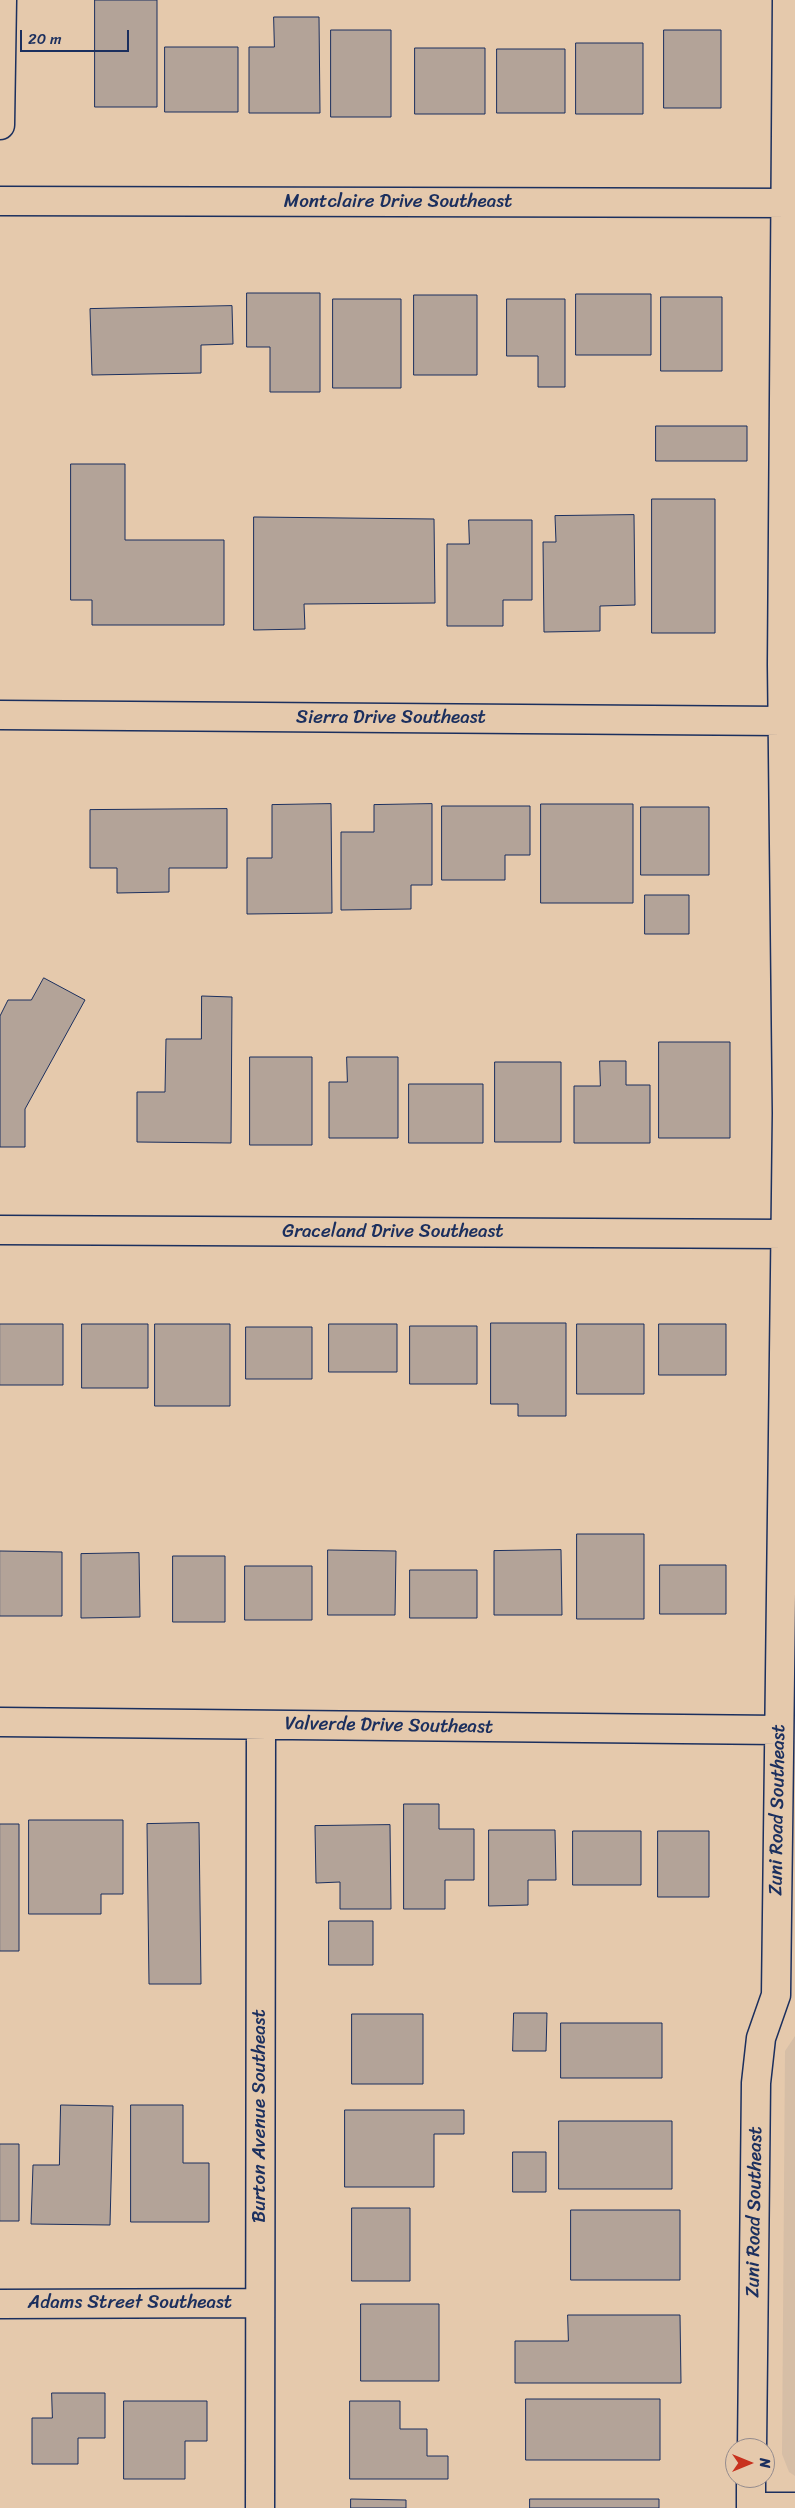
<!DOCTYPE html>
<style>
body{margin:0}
#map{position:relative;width:795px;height:2508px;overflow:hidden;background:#e5c9ac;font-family:Sriracha,sans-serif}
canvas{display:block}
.north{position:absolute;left:725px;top:2438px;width:50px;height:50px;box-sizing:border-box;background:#e5c9ac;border:1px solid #948b8d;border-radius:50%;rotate:90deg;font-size:14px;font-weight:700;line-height:20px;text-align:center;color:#1b2f5e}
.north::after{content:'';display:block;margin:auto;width:18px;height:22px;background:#c8321e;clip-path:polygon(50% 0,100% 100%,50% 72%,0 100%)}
.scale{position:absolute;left:20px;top:30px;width:109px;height:22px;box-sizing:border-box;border:2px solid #1b2f5e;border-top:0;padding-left:6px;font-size:15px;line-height:18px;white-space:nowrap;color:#1b2f5e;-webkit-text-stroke:4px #e5c9ac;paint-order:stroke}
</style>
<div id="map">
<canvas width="795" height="2508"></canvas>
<div class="north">N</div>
<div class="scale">20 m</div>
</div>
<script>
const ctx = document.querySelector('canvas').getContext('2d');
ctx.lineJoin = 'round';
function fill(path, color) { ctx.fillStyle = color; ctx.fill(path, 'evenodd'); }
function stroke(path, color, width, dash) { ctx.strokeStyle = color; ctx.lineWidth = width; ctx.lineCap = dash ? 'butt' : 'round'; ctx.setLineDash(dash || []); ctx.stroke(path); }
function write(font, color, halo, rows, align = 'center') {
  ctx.font = font + ' Sriracha,sans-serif'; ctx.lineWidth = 4; ctx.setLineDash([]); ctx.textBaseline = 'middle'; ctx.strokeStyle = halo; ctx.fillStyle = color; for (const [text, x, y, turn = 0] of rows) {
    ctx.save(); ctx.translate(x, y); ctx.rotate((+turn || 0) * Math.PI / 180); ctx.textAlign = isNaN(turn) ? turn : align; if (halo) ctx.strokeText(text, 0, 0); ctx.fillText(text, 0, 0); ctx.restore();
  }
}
fill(new Path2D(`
 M795,2036V2476L789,2472L782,2454L785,2051Z`), '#d6bea6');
const building = new Path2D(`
 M95,0H157V107H95Z
 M274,17H319L320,113H249V47H274Z
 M331,30H391V117H331Z
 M664,30H721V108H664Z
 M576,43H643V114H576Z
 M165,47H238V112H165Z
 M415,48H485V114H415Z
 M497,49H565V113H497Z
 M247,293H320V392H270V347H247Z
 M576,294H651V355H576Z
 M414,295H477V375H414Z
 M661,297H722V371H661Z
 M333,299H401V388H333Z
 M507,299H565V387H538V356H507Z
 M232,306L233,344L201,345V373L92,375L90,309Z
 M656,426H747V461H656Z
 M71,464H125V540H224V625H92V600H71Z
 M652,499H715V633H652Z
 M634,515L635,605L600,606V631L544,632L543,542H556L555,516Z
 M254,517L434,519L435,603L304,604L305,629L254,630Z
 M469,520H532V600H503V626H447V544H469Z
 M331,804L332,913L247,914V858H272V805Z
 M432,804V885H411V909L341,910V832H374V805Z
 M541,804H633V903H541Z
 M442,806H530V855H505V880H442Z
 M641,807H709V875H641Z
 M227,809V868H169V892L117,893V868H90V810Z
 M645,895H689V934H645Z
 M44,978L85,1000L25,1109V1147H0V1016L8,1000H31Z
 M202,996L232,997L231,1143L137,1142V1092H165L166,1039H201Z
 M659,1042H730V1138H659Z
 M250,1057H312V1145H250Z
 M347,1057H398V1138H329V1082H347Z
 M600,1061H626V1085H650V1143H574V1086H600Z
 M495,1062H561V1142H495Z
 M409,1084H483V1143H409Z
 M491,1323H566V1416H518V1404H491Z
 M0,1324H63V1385H0Z
 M82,1324H148V1388H82Z
 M155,1324H230V1406H155Z
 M329,1324H397V1372H329Z
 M577,1324H644V1394H577Z
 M659,1324H726V1375H659Z
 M410,1326H477V1384H410Z
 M246,1327H312V1379H246Z
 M577,1534H644V1619H577Z
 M328,1550L396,1551L395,1615H328Z
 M561,1550L562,1615H494V1551Z
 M0,1551L62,1552V1616H0Z
 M139,1553L140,1617L81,1618V1554Z
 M173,1556H225V1622H173Z
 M660,1565H726V1614H660Z
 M245,1566H312V1620H245Z
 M410,1570H477V1618H410Z
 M404,1804H439V1829H474V1880H445V1909H404Z
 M29,1820H123V1894H101V1914H29Z
 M199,1823L201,1984H149L147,1824Z
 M0,1824H19V1951H0Z
 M390,1825L391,1909H340V1882L316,1883L315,1826Z
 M489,1830H555L556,1880H528V1905L489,1906Z
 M573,1831H641V1885H573Z
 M658,1831H709V1897H658Z
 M329,1921H373V1965H329Z
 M514,2013H547L546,2051H513Z
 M352,2014H423V2084H352Z
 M561,2023H662V2078H561Z
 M61,2105L113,2106L110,2225L31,2224L33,2165H59Z
 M131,2105H183V2163H209V2222H131Z
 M345,2110H464V2134H434V2187H345Z
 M559,2121H672V2189H559Z
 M0,2144H19V2221H0Z
 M513,2152H546V2192H513Z
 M352,2208H410V2281H352Z
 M571,2210H680V2280H571Z
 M361,2304H439V2381H361Z
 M568,2315H680L681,2383H515V2341H568Z
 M52,2393H105V2438H78V2464H32V2418H52Z
 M526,2399H660V2460H526Z
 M124,2401H207V2441H185V2479H124Z
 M350,2401H400V2429H427V2456H448V2479H350Z
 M351,2499L406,2500V2508H351Z
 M530,2499H659V2508H530Z`);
fill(building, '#b3a398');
stroke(building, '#1b2f5e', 1);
const street = new Path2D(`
 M0,125L2,0
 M0,201L795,203
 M0,715L782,721
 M0,1230L785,1234
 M0,1722L779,1730
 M0,2304L259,2303
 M752,2448L756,2083L761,2038L776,1995L787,1113L782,664L787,0
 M751,2507H795
 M260,2508L261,1725
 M751,2508V2478`);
stroke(street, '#1b2f5e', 31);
stroke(street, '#e5c9ac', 28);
write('19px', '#1b2f5e', '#e5c9ac', [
 ["Montclaire Drive Southeast",398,202],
 ["Sierra Drive Southeast",391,718],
 ["Graceland Drive Southeast",393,1232],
 ["Valverde Drive Southeast",389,1726,1],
 ["Zuni Road Southeast",778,1810,-89],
 ["Burton Avenue Southeast",260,2116,-90],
 ["Zuni Road Southeast",755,2212,-89],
 ["Adams Street Southeast",130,2303]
]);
</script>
